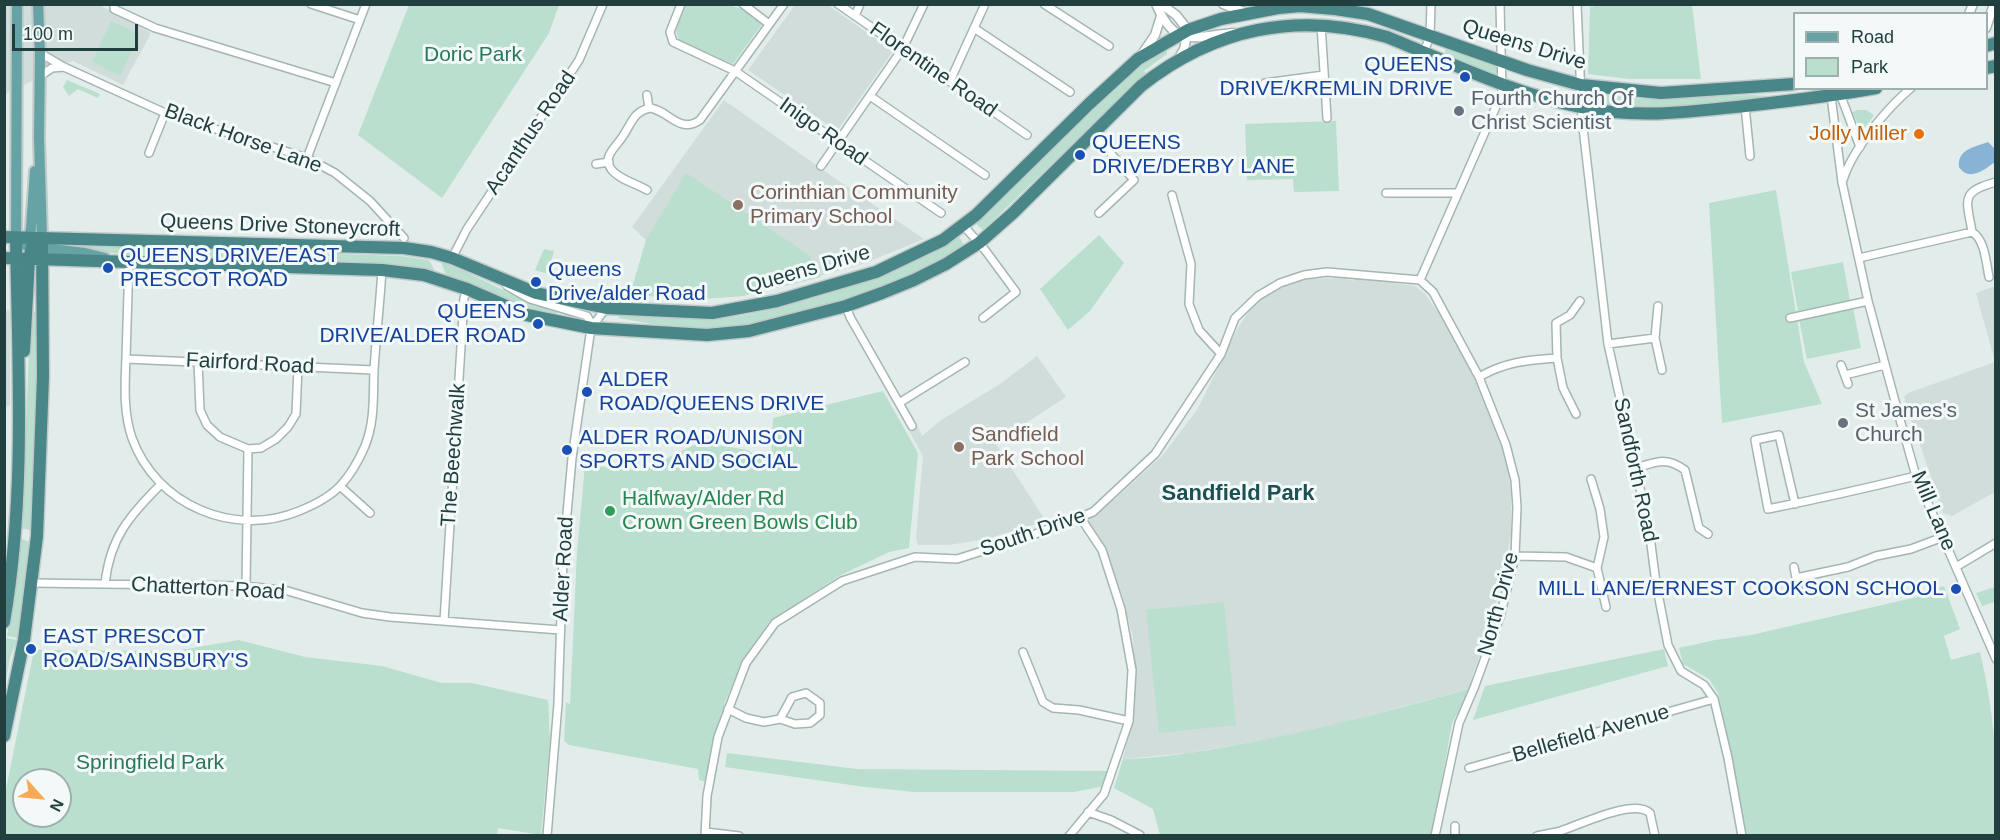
<!DOCTYPE html>
<style>
body{margin:0}
#map{position:relative;width:2000px;height:840px;overflow:hidden;background:#e2edeb;font-family:Helvetica,sans-serif}
canvas{display:block}
.frame{position:absolute;inset:0;border:6px solid #213f3f;pointer-events:none}
.legend{position:absolute;left:1793px;top:12px;width:195px;height:78px;box-sizing:border-box;background:#f3f9f8;border:2px solid #9fafae;margin:0;padding:8px 10px;list-style:none;font-size:18px;color:#213f3f}
.legend li{display:flex;align-items:center;gap:12px;height:30px}
.legend b{width:30px;border:2px solid #9fafae}
.north{position:absolute;left:12px;top:768px;width:60px;height:60px;box-sizing:border-box;background:#f3f9f8;border:2px solid #9fafae;border-radius:50%;rotate:117deg;font-size:16px;font-weight:700;line-height:24px;text-align:center;color:#213f3f}
.north::after{content:'';display:block;margin:auto;width:21px;height:27px;background:#f8aa55;clip-path:polygon(50% 0,100% 100%,50% 72%,0 100%)}
.scale{position:absolute;left:12px;top:24px;width:126px;height:27px;box-sizing:border-box;border:3px solid #213f3f;border-top:0;padding-left:8px;font-size:18px;line-height:21px;white-space:nowrap;color:#213f3f;-webkit-text-stroke:4px #f3f9f8;paint-order:stroke}
</style>
<div id="map">
<canvas width="2000" height="840"></canvas>
<div class="frame"></div>
<ul class="legend">
<li><b style="height:8px;background:#65a3a4"></b>Road</li>
<li><b style="height:16px;background:#badfce"></b>Park</li>
</ul>
<div class="north">N</div>
<div class="scale">100 m</div>
</div>
<script>
const ctx = document.querySelector('canvas').getContext('2d');
ctx.lineJoin = 'round';
function fill(path, color) { ctx.fillStyle = color; ctx.fill(path, 'evenodd'); }
function stroke(path, color, width, dash) { ctx.strokeStyle = color; ctx.lineWidth = width; ctx.lineCap = dash ? 'butt' : 'round'; ctx.setLineDash(dash || []); ctx.stroke(path); }
function write(font, color, halo, rows, align = 'center') {
  ctx.font = font + ' Helvetica,sans-serif'; ctx.lineWidth = 6; ctx.setLineDash([]); ctx.textBaseline = 'middle'; ctx.strokeStyle = halo; ctx.fillStyle = color; for (const [text, x, y, turn = 0] of rows) {
    ctx.save(); ctx.translate(x, y); ctx.rotate((+turn || 0) * Math.PI / 180); ctx.textAlign = isNaN(turn) ? turn : align; if (halo) ctx.strokeText(text, 0, 0); ctx.fillText(text, 0, 0); ctx.restore();
  }
}
fill(new Path2D(`
 M4,5H99L151,33L123,85L73,61L5,94Z
 M795,5H828L893,51L837,131L748,70Z
 M724,100L843,184L924,239L860,265L743,296L702,299L630,295L646,240L632,227Z
 M1345,278L1354,281L1355,278L1415,286L1425,294L1438,312L1463,357L1482,394L1502,445L1509,473L1511,495V536L1492,620L1489,628L1482,638L1484,646L1472,676V688L1342,723L1282,737L1188,753L1123,759L1132,719L1135,694L1133,638L1122,594L1113,575L1082,519L1114,500L1162,456L1197,410L1239,326L1253,306L1274,290L1291,283L1311,279Z
 M1995,286V492L1952,516L1943,513L1904,397L1908,393L1995,362L1976,293Z
 M5,310H10V406H5Z
 M1037,356L1066,397L995,443L1046,521L987,539L949,545H918L916,538L923,456L908,429L916,423L922,436L941,420L1000,384Z`), '#d0dddb');
fill(new Path2D(`
 M1595,4L1692,5L1701,79H1629L1588,74L1590,6L1594,7Z
 M409,5H559L549,33L442,198L358,135Z
 M684,5H728L743,9L762,24L733,64L679,41L676,30Z
 M111,21L140,34L120,76L92,62Z
 M1167,48V54L1144,71L1146,74L983,230L975,223L1145,61Z
 M1446,48H1450L1496,66L1498,72L1495,75L1491,74L1447,55L1445,52Z
 M67,80L100,94L98,98L78,89L69,96L63,87Z
 M1590,92L1627,98L1655,99L1752,95L1770,96L1803,93V95C1733,102 1659,116 1589,103L1587,99Z
 M1858,110H1866L1874,115L1862,132L1852,112Z
 M1336,121L1339,191L1294,192L1293,179L1247,180L1245,124Z
 M686,173L809,255L821,277L743,296L702,299L630,295L646,240Z
 M1776,190L1804,362L1822,404L1722,423L1709,203Z
 M1099,235L1124,263L1090,311L1068,330L1040,289Z
 M959,237L965,246L919,273L845,301L748,326L713,330L674,328L619,318L620,314C653,316 688,320 721,318C744,317 766,310 788,305C853,288 901,272 959,237Z
 M88,246L400,256L429,260L435,271L409,267L187,259L87,251Z
 M544,249L554,251L548,274L535,270Z
 M441,262C481,276 516,300 557,312L556,317L512,302L446,275Z
 M1843,262L1850,301L1798,311L1791,272Z
 M1853,308L1861,348L1807,359L1799,319Z
 M29,311L37,312V372L32,528L30,530L21,528C23,456 30,384 29,311Z
 M883,391L918,453L909,548L889,552L839,576L769,622L743,660L725,702L708,782L699,780L698,769L569,745L564,741L566,702L570,704L577,552L585,465L641,471L700,442L747,450L771,464L773,418Z
 M22,539L30,542L17,638L7,636L13,599L20,541Z
 M1944,586L1960,629L1944,636L1951,660L1980,652C1994,712 2000,774 1994,835H1746L1718,693L1709,679L1683,664L1679,648L1715,640L1751,635L1917,597L1921,594Z
 M1995,587V602L1982,606L1976,593Z
 M1224,602L1236,725L1159,733L1146,610Z
 M6,638L17,640L10,658L5,686Z
 M239,640L305,657L382,666L442,683H472L548,700L550,740L541,835L498,828L497,836L5,835V794L34,650L175,651ZM24,780H60V816H24Z
 M1664,649L1668,666L1473,720L1485,686Z
 M1472,688L1452,723L1432,835H1160L1153,809L1114,788L1123,759C1161,758 1199,752 1236,745C1316,731 1393,710 1472,688Z
 M727,753L857,769L1109,771L1105,786L1074,792H914L865,787L725,767Z`), '#badfce');
fill(new Path2D(`
 M1988,142L1995,149V162C1984,170 1969,182 1959,167C1957,149 1975,147 1988,142Z`), '#88b3d4');
const minor = new Path2D(`
 M114,4V9L155,28L336,83
 M311,4L360,20
 M681,4L670,32L673,42L735,71L941,213
 M743,4L769,24
 M838,4L1027,135
 M1044,4L1109,46
 M1577,4L1582,119L1608,344L1649,529L1656,583L1668,645L1681,671L1704,685L1714,699L1728,758L1742,836
 M855,16L860,4
 M1321,25L1327,118
 M974,28L1070,92
 M1424,52L1430,36L1431,4
 M64,67L165,113L307,158L335,173L370,201L404,238
 M40,76L52,68L64,67L40,53
 M950,81L985,4
 M1265,83L1324,75
 M1834,88L1831,96L1842,182L1868,301L1899,416L1916,476L1996,659
 M1839,91L1860,147
 M647,95L649,108
 M870,96L985,175
 M1745,106L1750,156
 M1093,133L1134,180L1099,213
 M149,153L165,113
 M307,158L366,4
 M596,164L609,162
 M821,166L903,48L924,4
 M1843,180C1852,150 1887,108 1911,88
 M647,190C637,184 618,179 611,169C602,156 617,146 623,136C632,123 633,111 651,108C670,112 680,134 700,120L784,4
 M1386,193H1458
 M1172,195L1191,264L1189,304L1199,330L1221,354
 M963,225L985,250L1016,292L983,318
 M1972,232C1985,239 1986,263 1989,277
 M452,258L467,229L579,60L603,4
 M1859,258L1972,232C1967,200 1959,192 1996,182
 M129,261C128,293 127,325 126,357C125,384 123,412 132,438C156,505 234,538 299,511C314,505 331,496 341,485C352,473 359,460 365,446C375,421 373,396 374,370C376,337 380,303 382,270
 M1420,280L1433,292L1479,377L1506,445L1515,480L1517,507L1515,556L1500,617L1474,688L1459,723L1435,836
 M1420,280L1502,93L1500,4
 M507,286L530,299L587,316L591,323V328
 M846,306L850,317L899,403L965,362
 M1658,306L1655,338L1662,370
 M1790,318L1868,301
 M1608,344L1655,338
 M126,359L374,370
 M198,361L200,410L207,425L220,437L248,449L261,448L276,439L288,427L296,414L298,367
 M1841,365L1848,384
 M1845,375L1885,365
 M1479,377C1505,362 1527,360 1557,358
 M899,403L912,426
 M1576,414L1563,388L1557,358L1556,323L1570,315L1580,301
 M1636,468C1656,462 1666,456 1685,470L1699,528L1708,534
 M1591,479L1600,509L1604,537L1597,568L1606,607
 M340,486L370,513
 M1795,504L1779,435L1755,440L1768,509C1818,499 1867,488 1916,476
 M1515,556L1566,557L1597,568
 M1794,567L1798,589
 M1956,567L1996,543
 M1796,578L1848,567L1876,556L1911,549L1943,537
 M32,583L246,586L288,591L362,613L390,617L560,630
 M105,584C110,537 129,517 161,484
 M246,586L248,449
 M444,621L464,298L467,289
 M1023,652L1043,702L1053,708L1079,710L1129,721
 M728,709L746,718L764,722L780,719L795,724L810,723L820,715V703L806,693L792,697L780,719
 M1469,768L1714,699
 M1088,812L1111,820L1140,835
 M706,832L739,836
 M547,836L558,704L563,558L572,458L591,328L606,308
 M705,836L707,796L718,737L746,663L775,623L842,581L915,557L957,559L1030,536L1093,512L1155,454L1221,354L1235,318L1258,296L1280,283L1304,275L1327,272L1420,280
 M1069,836L1104,794L1129,721L1132,670L1121,609L1102,550L1080,517
 M1455,836V826
 M1537,836C1545,834 1553,833 1560,831C1580,825 1633,798 1650,813L1655,836`);
const tertiary = new Path2D(`
 M1156,4C1176,50 1193,36 1234,33
 M1161,4L1176,15L1188,30L1184,49L1178,60
 M1223,4L1247,13
 M1969,14L1973,4
 M1986,28L1994,4
 M1142,54L1155,35L1161,16`);
const primary = new Path2D(`
 M17,4L16,238L27,246L85,253L105,258
 M38,4L40,53L39,138L42,238
 M27,245L31,229L35,171`);
const trunk = new Path2D(`
 M1986,46L1996,43
 M1986,68L1996,66
 M4,237L404,248L431,252L452,258L536,293L606,308L712,313L777,301L876,272L943,240L976,215L1089,104L1138,59L1188,30L1221,19L1278,8L1300,6L1335,9L1368,14L1527,70L1581,85L1661,93L1794,84
 M4,258L382,270L424,275L467,289L527,315L591,328L707,335L749,331L846,306L882,293L914,280L946,264L979,243L1013,213L1141,86C1214,28 1298,11 1387,37C1451,63 1514,94 1581,107C1635,119 1690,112 1745,106C1789,101 1833,96 1876,88
 M24,351L29,259L33,243L42,238
 M4,622C26,495 18,365 16,238
 M4,736L24,640L37,536L43,377L42,238`);
stroke(minor, '#a4b5b4', 10);
stroke(tertiary, '#a4b5b4', 11);
stroke(primary, '#c1c9c9', 14);
stroke(trunk, '#c1c9c9', 15);
stroke(minor, '#fff', 7);
stroke(tertiary, '#fff', 8);
stroke(primary, '#65a3a4', 10);
stroke(trunk, '#488688', 12);
for (const [x, y, r, color] of [
 [1465,77,6,"#1a4fb4"],
 [1459,111,6,"#6b7280"],
 [1919,134,6,"#e8710a"],
 [1080,155,6,"#1a4fb4"],
 [738,205,6,"#8d6e63"],
 [108,268,6,"#1a4fb4"],
 [536,282,6,"#1a4fb4"],
 [538,324,6,"#1a4fb4"],
 [587,392,6,"#1a4fb4"],
 [1843,423,6,"#6b7280"],
 [959,447,6,"#8d6e63"],
 [567,450,6,"#1a4fb4"],
 [610,511,6,"#2e9e5b"],
 [1956,589,6,"#1a4fb4"],
 [31,649,6,"#1a4fb4"]
]) { const dot = new Path2D(); dot.arc(x, y, r, 0, 2 * Math.PI); ctx.fillStyle = color; ctx.fill(dot); stroke(dot, '#f3f9f8', 2); }
write('21px', '#213f3f', '#f3f9f8', [
 ["Queens Drive",1524,45,17],
 ["Florentine Road",933,70,35],
 ["Inigo Road",823,132,35],
 ["Acanthus Road",531,133,-56],
 ["Black Horse Lane",243,139,20],
 ["Queens Drive Stoneycroft",280,226,2],
 ["Queens Drive",808,270,-16],
 ["Fairford Road",250,364,3],
 ["The Beechwalk",454,455,-86],
 ["Sandforth Road",1635,470,78],
 ["Mill Lane",1933,511,67],
 ["South Drive",1033,533,-19],
 ["Alder Road",564,569,-87],
 ["Chatterton Road",208,589,3],
 ["North Drive",1499,604,-75],
 ["Bellefield Avenue",1591,734,-16]
]);
write('21px', '#29785d', '#f3f9f8', [
 ["Doric Park",473,55],
 ["Springfield Park",150,763]
]);
write('21px', '#164399', '#f3f9f8', [
 ["QUEENS",1453,65,"right"],
 ["DRIVE/KREMLIN DRIVE",1453,89,"right"],
 ["QUEENS",1092,143],
 ["DRIVE/DERBY LANE",1092,167],
 ["QUEENS DRIVE/EAST",120,256],
 ["PRESCOT ROAD",120,280],
 ["Queens",548,270],
 ["Drive/alder Road",548,294],
 ["QUEENS",526,312,"right"],
 ["DRIVE/ALDER ROAD",526,336,"right"],
 ["ALDER",599,380],
 ["ROAD/QUEENS DRIVE",599,404],
 ["ALDER ROAD/UNISON",579,438],
 ["SPORTS AND SOCIAL",579,462],
 ["MILL LANE/ERNEST COOKSON SCHOOL",1944,589,"right"],
 ["EAST PRESCOT",43,637],
 ["ROAD/SAINSBURY'S",43,661]
], 'left');
write('21px', '#5b616d', '#f3f9f8', [
 ["Fourth Church Of",1471,99],
 ["Christ Scientist",1471,123],
 ["St James's",1855,411],
 ["Church",1855,435]
], 'left');
write('21px', '#c56008', '#f3f9f8', [
 ["Jolly Miller",1907,134]
], 'right');
write('21px', '#785e54', '#f3f9f8', [
 ["Corinthian Community",750,193],
 ["Primary School",750,217],
 ["Sandfield",971,435],
 ["Park School",971,459]
], 'left');
write('21px', '#27864d', '#f3f9f8', [
 ["Halfway/Alder Rd",622,499],
 ["Crown Green Bowls Club",622,523]
], 'left');
write('bold 22px', '#1c5052', '#f3f9f8', [
 ["Sandfield Park",1238,494]
]);
</script>
